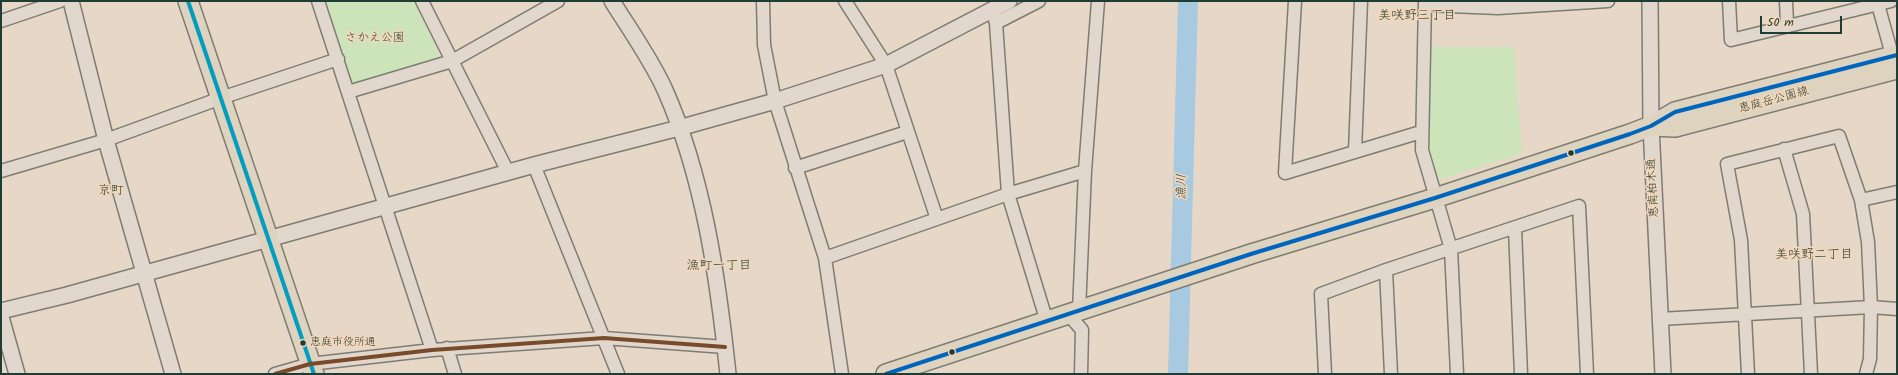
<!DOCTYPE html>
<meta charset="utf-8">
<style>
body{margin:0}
#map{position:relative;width:1898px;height:375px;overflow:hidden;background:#e7d7c7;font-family:Kalam,sans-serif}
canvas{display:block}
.frame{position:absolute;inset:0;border:2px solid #1f3d34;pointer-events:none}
.scale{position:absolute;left:1760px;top:16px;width:82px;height:18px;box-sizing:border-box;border:2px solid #1f3d34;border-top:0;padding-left:5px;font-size:12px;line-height:14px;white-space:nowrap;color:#1f3d34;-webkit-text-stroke:3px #f4d7ba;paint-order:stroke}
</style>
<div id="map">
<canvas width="1898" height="375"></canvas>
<div class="frame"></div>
<div class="scale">50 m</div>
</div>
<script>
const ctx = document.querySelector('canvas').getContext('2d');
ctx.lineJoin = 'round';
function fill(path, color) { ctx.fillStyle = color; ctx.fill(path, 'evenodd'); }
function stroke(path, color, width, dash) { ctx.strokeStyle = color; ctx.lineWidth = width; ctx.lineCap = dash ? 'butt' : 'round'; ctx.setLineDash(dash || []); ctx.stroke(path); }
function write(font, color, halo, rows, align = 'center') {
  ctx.font = font + ' Kalam,"Klee One",sans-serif'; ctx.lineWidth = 3; ctx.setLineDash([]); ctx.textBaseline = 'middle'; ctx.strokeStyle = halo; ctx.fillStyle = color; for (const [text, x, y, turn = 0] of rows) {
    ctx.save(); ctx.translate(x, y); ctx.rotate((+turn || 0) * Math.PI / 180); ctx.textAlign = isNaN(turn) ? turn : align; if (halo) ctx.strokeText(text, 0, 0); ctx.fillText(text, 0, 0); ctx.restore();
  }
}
fill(new Path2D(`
 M322,1H414L441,59L351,85Z
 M1430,47H1514L1522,153L1436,181L1427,164Z`), '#cde4bb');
stroke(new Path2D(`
 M1178,374L1188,1`), '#a7cae0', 20);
const minor = new Path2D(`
 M318,1L432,350
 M422,1L508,172
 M763,1L764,45L775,101L825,258L842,374
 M845,1L886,65L937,219
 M1295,1L1285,173L1421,132
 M1425,1L1422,150L1451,249L1457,374
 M1729,1L1731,40L1891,1
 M1786,1L1787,25
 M1877,1L1894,62
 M1425,5L1498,8L1608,1
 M992,10L996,23L1008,194L1047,322
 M1,21L60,1
 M996,23L1039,1
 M348,92L452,61L558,1
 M1784,149L1803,214L1811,374
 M1355,151L1361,1
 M534,165L618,374
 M795,168L907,132
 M1,171L106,140L221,98L338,59
 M1861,200L1897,192
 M1515,229L1521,374
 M825,258L1008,194L1085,171
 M1386,270L1391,374
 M1079,311L1085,171L1098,1
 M1069,315L1082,330L1081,374
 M1660,319L1871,307L1897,309
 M447,348L455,374
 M275,374L310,364L432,350L604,338L725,347
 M1325,374L1321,294L1386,270L1579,206L1587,374
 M1748,374L1741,240L1727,164L1839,136L1861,200L1868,242L1871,307L1870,359L1866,374`);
const tertiary = new Path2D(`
 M71,1L106,140L173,374
 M612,1C630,30 651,59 665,90C704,178 718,279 728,374
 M1650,1L1651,126L1663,374
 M1,311L67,295L534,165L679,128L775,101L886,65L1009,1
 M1,317L17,374`);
const primary = new Path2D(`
 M188,1L314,374
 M1651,126L1675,127L1897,69
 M886,374L1251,254L1435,198L1630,134L1651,126L1675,112L1897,55`);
stroke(minor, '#7e7d74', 15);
stroke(tertiary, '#7e7d74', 18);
stroke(primary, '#7e7d74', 22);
stroke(minor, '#e2d7cc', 12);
stroke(tertiary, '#e2d7cc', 15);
stroke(primary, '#ddd3bf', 19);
stroke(new Path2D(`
 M886,374L1251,254L1435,198L1630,134L1651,126L1675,112L1897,55`), '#0065bd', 4);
stroke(new Path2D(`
 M188,1L314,374`), '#039ebf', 4);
stroke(new Path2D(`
 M275,374L310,364L432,350L604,338L725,347`), '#7a4b2a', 4);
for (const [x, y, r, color] of [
 [1571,153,3.5,"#1f3d34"],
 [303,343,3.5,"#1f3d34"],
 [952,352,3.5,"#1f3d34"]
]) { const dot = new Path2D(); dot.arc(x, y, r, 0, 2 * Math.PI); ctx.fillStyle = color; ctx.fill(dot); stroke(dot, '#f4d7ba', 1.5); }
write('11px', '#1f3d34', '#f4d7ba', [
 ["恵庭市役所通",310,343]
], 'left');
write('12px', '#2e4f40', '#f4d7ba', [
 ["さかえ公園",375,39]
]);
write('12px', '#1f3d34', '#f4d7ba', [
 ["恵庭岳公園線",1774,101,-15],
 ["恵南柏木通",1654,188,-93]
]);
write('13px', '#1f3d34', '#f4d7ba', [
 ["美咲野三丁目",1417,17],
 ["京町",111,192],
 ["美咲野二丁目",1814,256],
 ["漁町一丁目",719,267]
]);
write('italic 13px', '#2a4b46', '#f4d7ba', [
 ["漁川",1183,187,-89]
]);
</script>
